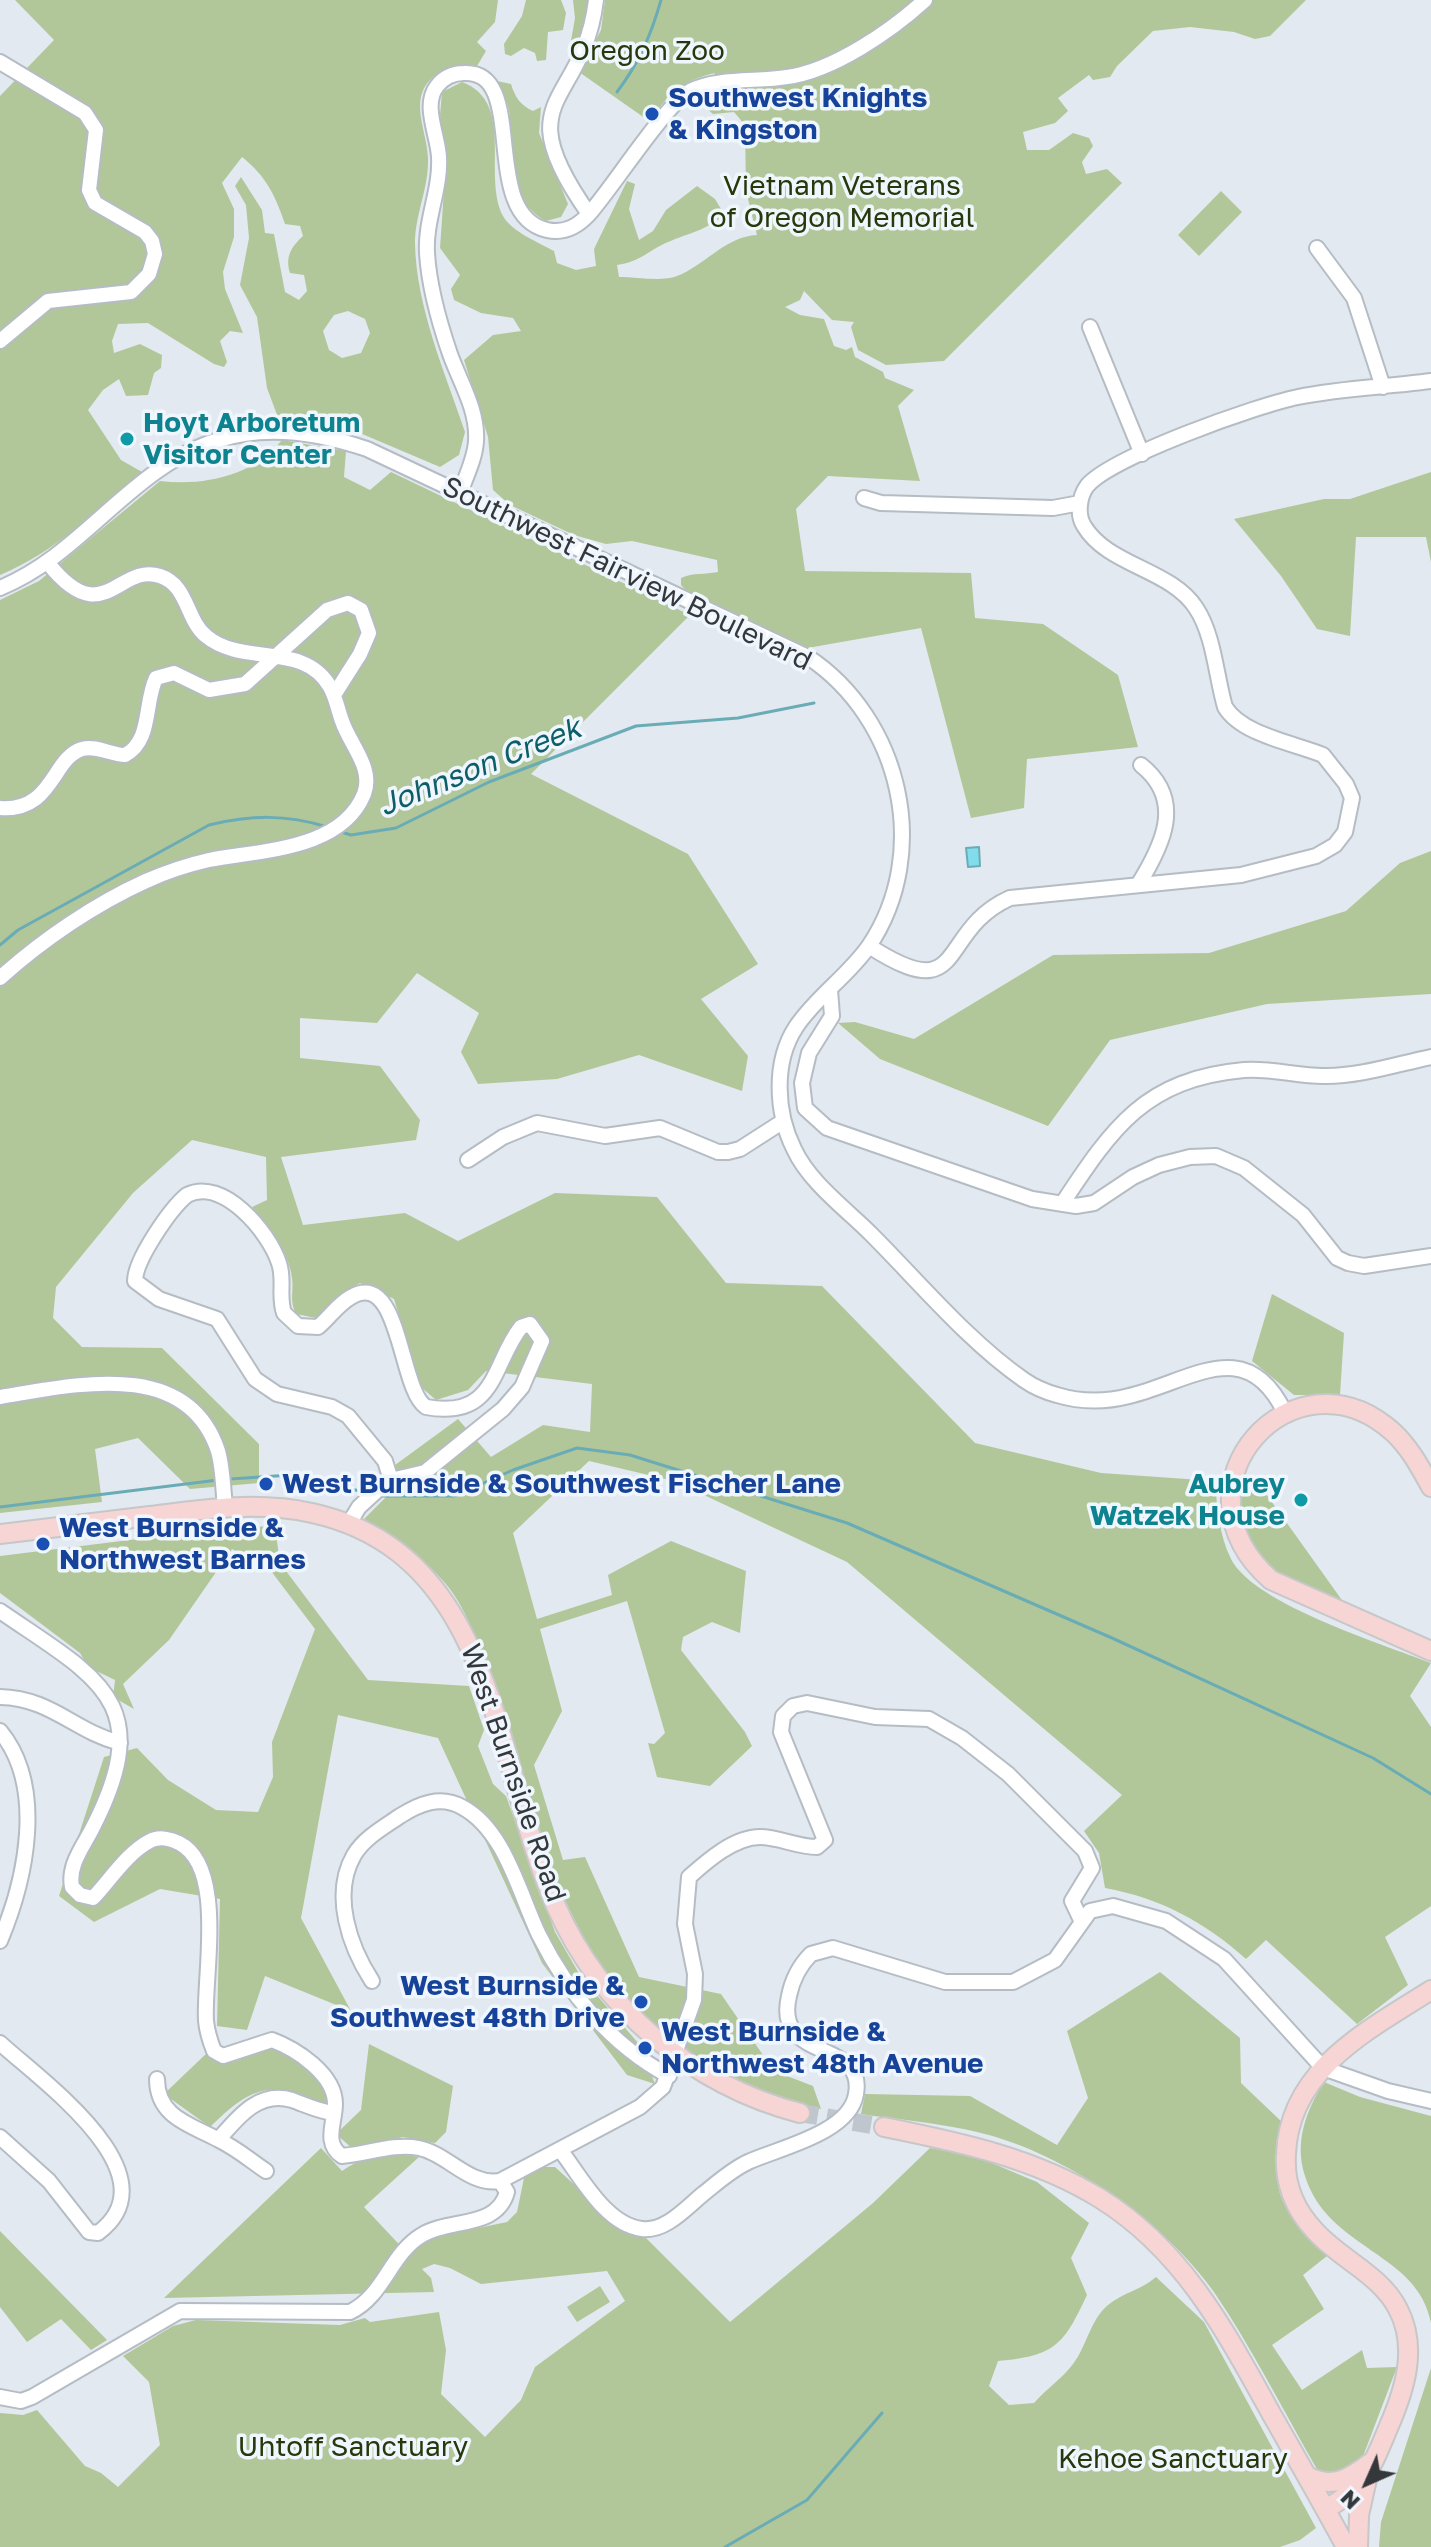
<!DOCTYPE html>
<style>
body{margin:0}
#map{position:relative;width:1431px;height:2547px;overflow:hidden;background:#e2e9f1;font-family:"Golos Text",sans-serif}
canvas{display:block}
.north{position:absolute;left:1327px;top:2443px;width:80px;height:80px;-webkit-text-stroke:6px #eff6fe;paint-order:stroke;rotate:225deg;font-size:22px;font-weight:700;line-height:32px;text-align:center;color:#35383b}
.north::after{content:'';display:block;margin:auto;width:28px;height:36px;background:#35383b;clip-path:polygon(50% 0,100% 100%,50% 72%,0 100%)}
</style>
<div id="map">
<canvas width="1431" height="2547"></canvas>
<div class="north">N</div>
</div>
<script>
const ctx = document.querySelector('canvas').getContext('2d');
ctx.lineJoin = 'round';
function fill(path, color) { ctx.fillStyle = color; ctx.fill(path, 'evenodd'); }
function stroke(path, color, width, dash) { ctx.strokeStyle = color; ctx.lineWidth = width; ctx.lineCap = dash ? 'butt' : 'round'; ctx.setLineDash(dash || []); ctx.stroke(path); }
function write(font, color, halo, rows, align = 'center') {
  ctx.font = font + ' "Golos Text",sans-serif'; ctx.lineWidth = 7; ctx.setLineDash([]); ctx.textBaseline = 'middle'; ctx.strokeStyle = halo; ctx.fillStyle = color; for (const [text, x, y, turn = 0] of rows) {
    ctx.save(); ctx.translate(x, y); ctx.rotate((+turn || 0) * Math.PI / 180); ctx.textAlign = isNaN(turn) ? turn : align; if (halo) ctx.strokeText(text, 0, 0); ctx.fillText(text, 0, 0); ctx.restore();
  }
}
fill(new Path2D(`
 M15,0H498L495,22L477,42L486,51L477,66C462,63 449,65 437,74C406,96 427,128 428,158C429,188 415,214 415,243C416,307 445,372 465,432L459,455L440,467L341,425L279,420L267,388L257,317L240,285L249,238L246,205L235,186L241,177L262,210L265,233L274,234L285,292L299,300L307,291L304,275L290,273C285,257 291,247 303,236L300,226L285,224C275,195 266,176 242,157L222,183L234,209V237L223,272L225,289L243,333L230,331L220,341L227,362L224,367L214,364L148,323L118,324L112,341L114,353L140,344L162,355L161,368L154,373L148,395L126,396L119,379L103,390L88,410L121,460L142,472C97,511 55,552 0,575V96L54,40ZM348,311L365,319L370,333L361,353L342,358L329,350L323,331L334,315Z
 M526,0H561L566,13L563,30L548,32L546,60L537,61L535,53L524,48L511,56L505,54L504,44L522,16Z
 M573,0H590L574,55L569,52L575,18Z
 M605,0H1306L1270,36L1255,39L1234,32L1190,27L1153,31L1117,66L1110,77L1093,80L1089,75L1058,98L1068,111L1055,123L1023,132L1027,150H1049L1073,133L1089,138L1093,146L1082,162L1086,174L1107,169L1122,183L944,361L886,365L858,350L851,327L854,322L832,320L804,291L800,300L785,307L800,315L824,319L834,346L846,350L852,347L855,357L883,372L885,378L914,390L898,406L920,481L828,476L796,509L805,571L971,573L975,618L1043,624L1118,675L1138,747L1027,759L1024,808L971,818L921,628L813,647H789L699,605L681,585V578C694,572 704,575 718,572L717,560L632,541L606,544L574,535L510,505L493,490L488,437L464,360L493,335L521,331L513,318L481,313L454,300L451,289L460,275L440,248L446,161L440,115L442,92L462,82C516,102 482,175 503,216C511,231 539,243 554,251L557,263L576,270L596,266L594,249L627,181L635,184L629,209L639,240L653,231L666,210L697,186L715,199L724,214C708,230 689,233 668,242C649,250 640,262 617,265L619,277C636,277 662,282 677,276C704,266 726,236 757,235L746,191L745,125L734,112L713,114L699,102L715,73C681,81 669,94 649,121L579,72L601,30Z
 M497,81L511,84C515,97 520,105 533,111L541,107L539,133L568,204L561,217L546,221C503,197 515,153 509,110C507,100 501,90 497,81Z
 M1221,191L1242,212L1199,256L1178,235Z
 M282,440L346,451L344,477L370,490L391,472L690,615L531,774L688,854L758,964L701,999L748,1056L742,1091L639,1055L557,1079L478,1084L461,1052L479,1013L417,973L377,1023L300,1018V1058L380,1066L420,1120L416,1140L281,1157L303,1225L405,1213L458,1241L555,1193L657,1197L726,1283L822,1286L975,1443L1101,1473L1215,1481C1217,1507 1219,1535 1231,1559C1254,1604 1382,1644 1431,1663L1410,1696L1431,1727V1906L1385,1937L1408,1985L1357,2024L1266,1940L1246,1959C1205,1922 1160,1898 1105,1888L1099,1853L1084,1831L1122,1795L847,1562L674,1481L589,1461L513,1533L537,1619L612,1595L608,1575L671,1541L746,1571L740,1633L712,1622L683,1637L681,1650L745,1732L752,1746L710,1786L657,1777L648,1743L654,1744L665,1733L627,1601L540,1629L562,1711L534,1765L563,1860L585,1857L639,1977L721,1994L774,2071L813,2086L821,2109C802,2105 780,2103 762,2095C593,2027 554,1887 506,1728C493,1686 474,1616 445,1583C422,1556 394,1537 364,1519L389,1494L380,1476L458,1419L491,1457L543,1425L590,1432L592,1384L486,1371L468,1390L436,1400L421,1387L394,1299L360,1283L339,1296L316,1318L296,1314C289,1299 294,1293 292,1278C289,1250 268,1229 252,1207L267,1200L266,1157L192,1140L133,1193L56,1287L53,1318L82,1347L162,1348L259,1444V1483L190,1489L138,1438L95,1449L102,1502L0,1513V600L39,581L160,481C205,486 253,476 282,440Z
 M1431,472V562L1426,537H1356L1350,636L1317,629L1281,576L1234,519L1324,499H1350Z
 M1431,851V994L1267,1004L1110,1040L1048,1126L880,1059L838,1023L855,1022L914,1039L1053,955L1209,953L1346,911L1400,863Z
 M1272,1294L1344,1333L1340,1395H1294L1252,1361Z
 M1235,1482L1259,1484L1349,1610C1279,1578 1241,1568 1235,1482Z
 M243,1526L275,1527L280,1563L368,1680L469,1686L484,1730L478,1746L493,1784L506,1796L555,1932L581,1977L639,2044L655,2084L627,2075L542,1963L438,1738L338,1715L301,1918L351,2011L265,1976L247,2030L217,2026L220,1899L160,1889L94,1922L59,1896L104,1757L137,1748L168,1780L216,1810L258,1812L273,1777L272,1742L315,1629L271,1571L232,1549L169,1640L123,1684L134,1709L113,1697L115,1680L88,1667L80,1653L0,1593V1556Z
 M1160,1972L1240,2038L1241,2083L1283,2123C1268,2192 1279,2207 1327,2256L1303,2275L1324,2309L1272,2345L1302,2390L1362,2350L1367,2368L1397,2367L1362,2459L1342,2472L1318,2471C1284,2412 1252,2348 1214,2292C1165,2222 1064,2153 981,2133C942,2123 900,2120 861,2114L865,2094L970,2096L1057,2145L1088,2098L1067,2031Z
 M369,2044L453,2086L446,2132L435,2143L403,2137L354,2150L336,2134L361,2110Z
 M274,2046C303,2061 320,2078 333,2108C319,2104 307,2096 292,2092C257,2082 234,2104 210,2127L164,2094L209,2051C227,2078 251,2049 274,2046Z
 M1324,2082L1360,2097L1431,2116V2323C1418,2252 1328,2250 1305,2176C1294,2142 1306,2111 1324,2082Z
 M321,2148L342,2171C364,2155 393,2152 419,2157L364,2207L410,2256L421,2244L435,2237L507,2222L517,2212L524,2178L540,2167H555L622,2228L644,2236L730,2322L873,2203L930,2148L975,2156L1037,2182L1089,2223L1071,2258L1087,2295C1064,2344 1056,2356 998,2361L989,2386L1009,2405L1034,2403C1046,2389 1063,2378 1073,2364C1087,2346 1090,2320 1108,2305C1122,2293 1141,2290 1156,2277L1204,2322L1316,2528L1300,2540L1280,2547H0V2413L23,2415L37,2410L85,2466L101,2473L118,2487L160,2445L149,2382L123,2356L173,2326L196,2320L340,2325L365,2318L370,2322L439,2312L446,2350L441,2394L485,2437L521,2400L535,2367L625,2301L607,2271L481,2284L450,2268L434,2264L422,2269L431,2278L434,2292L164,2298Z
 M0,2231L107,2340L91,2350L61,2319L27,2342L0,2307Z
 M600,2286L610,2302L577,2322L567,2307Z
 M1431,2368V2547H1379L1381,2522Z`), '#b1c799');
const water = new Path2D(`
 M979,847L980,866L968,867L966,848Z`);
fill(water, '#81ddeb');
stroke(water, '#6aacb6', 2);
stroke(new Path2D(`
 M617,92C639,63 651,35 661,0
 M338,831L351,835L396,828L489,782L636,726L738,718L814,703
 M0,945L18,930L209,825C251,815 286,814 327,827
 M230,1479L291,1475L364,1492
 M380,1496H454L513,1470L577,1448L630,1455L847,1523L1112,1638L1373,1758L1431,1794
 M0,1507L218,1480
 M725,2547L807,2500L882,2413`), '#6aacb6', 3);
stroke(new Path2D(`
 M800,2113L884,2127`), '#bfc6cd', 18, [18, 9]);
const minor = new Path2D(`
 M0,62L85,113L96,130L89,190L95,203L145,232L152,241L155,254L149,274L131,292L48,301L0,341
 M589,214C504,94 583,108 596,0
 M1317,248L1354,298L1383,387
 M1090,327L1142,454
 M460,493C466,476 475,459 476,441C478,410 460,382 450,354C439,322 429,286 427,253C425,220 441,189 439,157C438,135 422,105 437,86C444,77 453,73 464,73C530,70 478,214 547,230C565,234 578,226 589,214C613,187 665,105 690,91C717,77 758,82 787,77C833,71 891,31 925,0
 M864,498L881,503L1053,508L1080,503
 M0,588C63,562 102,510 157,471C224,423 291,423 367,449L808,657C901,719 932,852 869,946C848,976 816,997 796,1027C773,1062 776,1113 794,1149C809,1182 846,1209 871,1234C920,1283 968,1341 1024,1380C1034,1387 1046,1392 1057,1395C1080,1402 1106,1402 1129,1396C1191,1381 1247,1333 1285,1413
 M0,808C53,812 52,758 82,749C97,745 111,755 125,755C152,741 144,703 156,678L174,673L209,690L245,684L327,610L348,603L361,610L369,633L360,654L334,695
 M1138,885C1163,845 1185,800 1141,765
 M869,946C968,1010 936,931 1010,898L1241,875L1316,856L1335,845L1345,832L1352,798L1346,784L1323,755C1294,743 1242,735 1225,707C1216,676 1214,635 1196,608C1171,569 1108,566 1084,526C1077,515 1079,497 1087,486C1111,457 1258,405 1298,397C1341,388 1387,387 1431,381
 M0,978C42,940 95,904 146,881C166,872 187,865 209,860C258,850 341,851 364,794C374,768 350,745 342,721C338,710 336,698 330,687C304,641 243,667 206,636C186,620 188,585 160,576C119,562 103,633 48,563
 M830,990L832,1016L809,1053L802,1083L805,1108L827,1128L1032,1199L1076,1206L1094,1203L1133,1177L1159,1165L1190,1157L1216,1156L1244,1168L1303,1215L1337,1258L1348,1263L1364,1266L1431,1256
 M468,1160L503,1137L537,1123L605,1136L660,1128L718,1152H728L740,1149L782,1122
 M1062,1204C1113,1127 1145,1079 1244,1070C1271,1068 1297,1076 1323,1076C1358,1077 1397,1064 1431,1057
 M0,1397C74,1385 187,1357 218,1451C223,1468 223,1489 225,1507
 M348,1525L359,1507L383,1485L391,1480L425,1472L503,1409L522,1387L542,1341L530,1324L521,1327C492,1363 497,1420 426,1407C399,1390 401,1268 351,1297C338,1304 329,1318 318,1327L298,1326L284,1313C278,1296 285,1280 279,1263C269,1232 223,1177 187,1195C170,1209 135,1260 135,1281L159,1299L217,1319L255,1379L277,1394L332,1407L348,1416L385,1461L391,1480
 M0,1611C97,1678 159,1701 91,1831C82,1848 68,1866 72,1887L80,1895L93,1898C110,1880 128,1852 150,1841C159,1836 171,1839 179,1843C227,1867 203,1979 206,2021C207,2031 210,2041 214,2051L223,2056L272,2040C296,2049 335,2074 335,2104C335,2123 323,2143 342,2156C368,2154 393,2143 419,2148C448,2154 469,2186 500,2181L640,2107L663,2087L694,2000L695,1974L685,1924L689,1877C707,1861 734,1837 760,1837C779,1837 797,1847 817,1847L825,1840L781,1732L783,1716L793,1706L807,1703L875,1717L929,1719L962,1738L1008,1774L1085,1851L1092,1868L1072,1901L1081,1920
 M0,1697C51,1698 74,1731 120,1743
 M0,1731C46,1787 26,1879 0,1941
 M372,1981C350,1947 331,1895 354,1855C364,1838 384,1827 400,1816C419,1804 440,1795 462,1807C505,1830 519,1893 539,1935C568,1993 611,2045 669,2076
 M0,2043C40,2080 176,2175 98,2233L89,2232L49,2181L0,2137
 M157,2079C157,2118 192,2125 219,2140C236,2148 251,2161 266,2171
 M219,2139C238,2117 259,2090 292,2100C306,2105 318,2111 333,2113
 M561,2151C581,2177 606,2225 642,2229C665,2232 686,2208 703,2194C717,2183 731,2170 748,2162C779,2148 850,2133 856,2094C866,2038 773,2063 789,1996C792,1981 799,1966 811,1954L833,1948L945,1982H1013L1055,1960L1090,1911L1113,1906L1166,1921L1224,1959L1323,2068L1388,2091L1431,2101
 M0,2397L21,2401L32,2397L180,2311L350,2312C384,2296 390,2254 422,2235C450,2218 497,2229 507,2192L500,2181`);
const major = new Path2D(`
 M1431,1487C1420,1467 1410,1448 1393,1432C1294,1343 1164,1486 1271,1580L1431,1651
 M0,1534C50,1528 100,1522 150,1516C204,1509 257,1501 312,1513C498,1554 493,1764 556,1906C601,2008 692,2085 800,2113
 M884,2127C959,2142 1035,2158 1101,2199C1184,2251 1226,2332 1272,2415C1297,2459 1322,2502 1346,2547
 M1307,2476C1333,2489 1349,2479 1370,2463
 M1325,2509C1366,2488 1372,2466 1389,2426C1405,2389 1418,2347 1398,2309C1381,2275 1340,2259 1315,2231C1295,2210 1284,2183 1286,2154C1289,2070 1368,2030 1431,1990
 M1358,2547L1359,2515L1367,2479`);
stroke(minor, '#b5bcc4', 18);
stroke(major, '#c6c7c8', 22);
stroke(minor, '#fff', 14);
stroke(major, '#f8d5d5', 18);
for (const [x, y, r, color] of [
 [652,114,8,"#1a4fb4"],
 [127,439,8,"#0f9aa8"],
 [266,1484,8,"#1a4fb4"],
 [1301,1500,8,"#0f9aa8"],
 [43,1544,8,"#1a4fb4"],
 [641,2002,8,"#1a4fb4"],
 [645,2048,8,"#1a4fb4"]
]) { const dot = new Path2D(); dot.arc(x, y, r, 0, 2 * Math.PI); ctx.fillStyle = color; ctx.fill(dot); stroke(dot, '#eff6fe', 3); }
write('28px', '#27390b', '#eff6fe', [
 ["Oregon Zoo",647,51],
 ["Vietnam Veterans",842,186],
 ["of Oregon Memorial",842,218],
 ["Uhtoff Sanctuary",353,2447],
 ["Kehoe Sanctuary",1173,2459]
]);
write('bold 28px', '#164399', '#eff6fe', [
 ["Southwest Knights",668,98],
 ["& Kingston",668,130],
 ["West Burnside & Southwest Fischer Lane",282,1484],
 ["West Burnside &",59,1528],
 ["Northwest Barnes",59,1560],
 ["West Burnside &",625,1986,"right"],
 ["Southwest 48th Drive",625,2018,"right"],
 ["West Burnside &",661,2032],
 ["Northwest 48th Avenue",661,2064]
], 'left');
write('bold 28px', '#0d838f', '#eff6fe', [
 ["Hoyt Arboretum",143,423],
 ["Visitor Center",143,455],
 ["Aubrey",1285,1484,"right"],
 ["Watzek House",1285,1516,"right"]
], 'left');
write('28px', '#35383b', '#eff6fe', [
 ["Southwest Fairview Boulevard",627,574,26],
 ["West Burnside Road",513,1773,71]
]);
write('italic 30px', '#0e5e68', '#eff6fe', [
 ["Johnson Creek",480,767,-22]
]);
</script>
